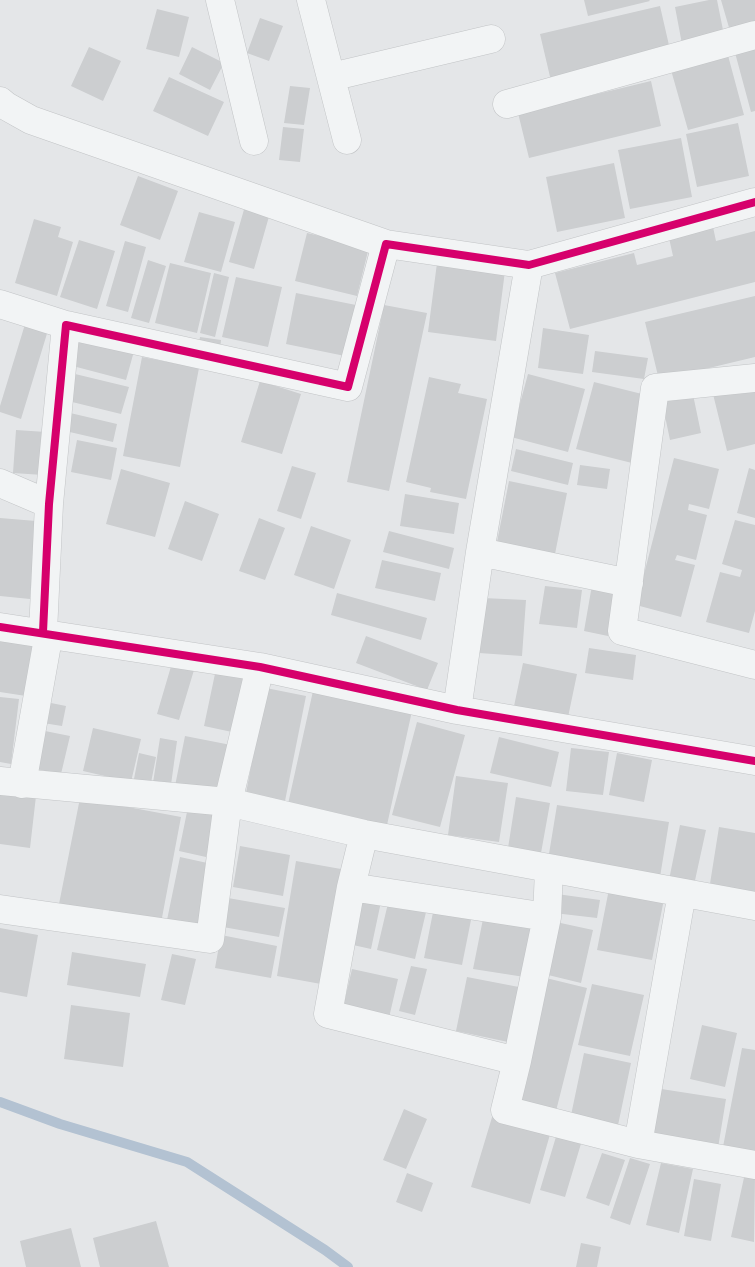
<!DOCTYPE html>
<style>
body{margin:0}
canvas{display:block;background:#e4e6e8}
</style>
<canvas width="755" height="1267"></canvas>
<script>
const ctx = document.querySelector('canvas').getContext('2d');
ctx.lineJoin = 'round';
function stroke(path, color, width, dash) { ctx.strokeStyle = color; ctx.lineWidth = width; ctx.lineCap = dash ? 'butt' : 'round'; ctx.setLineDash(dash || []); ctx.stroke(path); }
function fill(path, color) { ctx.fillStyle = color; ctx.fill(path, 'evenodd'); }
stroke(new Path2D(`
 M0,1102L60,1124L187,1162L325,1250L348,1267`), '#b3c2d2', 10);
fill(new Path2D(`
 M584,0H649L650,1L588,16Z
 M709,0H717L724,35L682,44L675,7Z
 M721,0H755V23L730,31Z
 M660,6L671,54L551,81L540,34Z
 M157,9L189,17L179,57L146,49Z
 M260,18L283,26L269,61L247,53Z
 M755,43V111L751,112L734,49Z
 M89,47L121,61L103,101L71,86Z
 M192,47L224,63L210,90L179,74Z
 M726,48L744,115L688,130L669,63Z
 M169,77L224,102L208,136L153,111Z
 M651,81L661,126L529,158L518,113Z
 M290,86L310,88L304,125L284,123Z
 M738,123L749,176L697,187L686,134Z
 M283,127L304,129L300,162L279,160Z
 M681,138L692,197L630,209L618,150Z
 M614,163L625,218L557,232L546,177Z
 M138,176L178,191L160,240L120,225Z
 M245,206L270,213L254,269L229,262Z
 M199,212L235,222L221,272L184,262Z
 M34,219L61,227L58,237L73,242L57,296L15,283Z
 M713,227L716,241L755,231V282L570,329L555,273L634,253L637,265L673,256L669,238Z
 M307,233L369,247L357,296L295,281Z
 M79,240L115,251L97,309L60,297Z
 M125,241L146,247L128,312L106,306Z
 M148,260L166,266L149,323L131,318Z
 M170,263L211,273L197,333L155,323Z
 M437,263L505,271L496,341L428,332Z
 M214,273L229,277L215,337L200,333Z
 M236,277L282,287L268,347L222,337Z
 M296,293L356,305L345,356L286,344Z
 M755,296V357L659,380L645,322Z
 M384,305L427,313L389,491L347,482Z
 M26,321L49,327L21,419L0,412V406Z
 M543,328L589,335L583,374L538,368Z
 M79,330L136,344L126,380L69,365Z
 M200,337L221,340L220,352L198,348Z
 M595,351L648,358L644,379L592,372Z
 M142,357L199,368L180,467L123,456Z
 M71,373L129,387L121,414L64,400Z
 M528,374L585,389L568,452L511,437Z
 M429,377L461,384L458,393L487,399L466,499L430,492L431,488L406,482Z
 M755,380V444L727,451L712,390Z
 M260,381L301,394L282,454L241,442Z
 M594,382L650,396L632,463L576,449Z
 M691,385L701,433L670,440L660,392Z
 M66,412L117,424L113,442L61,430Z
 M16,430L46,432L43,475L13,473Z
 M77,440L117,448L111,480L71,472Z
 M516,449L573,463L568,485L511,471Z
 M674,458L719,469L709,509L689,504L688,510L707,515L696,560L677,555L675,560L695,565L681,617L636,605Z
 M580,465L610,469L607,489L577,485Z
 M292,466L316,473L301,519L277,511Z
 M749,468L755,470V518L737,513Z
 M121,469L170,483L155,537L106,524Z
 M509,481L567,493L555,554L497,542Z
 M405,494L459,503L454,534L400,526Z
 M185,501L219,514L202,561L168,549Z
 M0,518L36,521L30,599L0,596Z
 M259,518L285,528L265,580L239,571Z
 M735,520L755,525V611L749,633L706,622L720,572L740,577L742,570L722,564Z
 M311,526L351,540L334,589L294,575Z
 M389,531L454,548L449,569L383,552Z
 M382,560L441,573L435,601L375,588Z
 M592,585L616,589L608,636L584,631Z
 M545,586L582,590L577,628L539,624Z
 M337,593L427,618L421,640L331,615Z
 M483,598L526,600L522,656L479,653Z
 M0,635L35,641L26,696L0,692Z
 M366,636L438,663L427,690L356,663Z
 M589,648L636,655L633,680L585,673Z
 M172,663L194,670L179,720L157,714Z
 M523,663L577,674L567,722L513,711Z
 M216,669L244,674L232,732L204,726Z
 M266,688L306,696L285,801L246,793Z
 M313,691L412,711L387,825L288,804Z
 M0,697L19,699L11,764L0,762Z
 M46,702L66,706L62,726L43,723Z
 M417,722L465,735L440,827L392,815Z
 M93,728L141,739L131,782L83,771Z
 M45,731L70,736L61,774L36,769Z
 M185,736L231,745L220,795L175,786Z
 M499,737L559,752L551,787L490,773Z
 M160,738L177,741L170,792L152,789Z
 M571,748L609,752L603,795L566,791Z
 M139,753L156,757L150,788L133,784Z
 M617,753L652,760L644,802L609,795Z
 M456,776L508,783L499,842L448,835Z
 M0,792L36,796L30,848L0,844Z
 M516,797L550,803L541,853L508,848Z
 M80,798L181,817L161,923L59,904Z
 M557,805L669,822L660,877L548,860Z
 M188,807L216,813L206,857L179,851Z
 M680,825L706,830L694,885L669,880Z
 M719,827L755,833V897L709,890Z
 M240,846L290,855L283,896L233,887Z
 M180,857L212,864L198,927L167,920Z
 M296,861L341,869L321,984L277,976Z
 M609,889L664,899L652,960L597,950Z
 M356,891L382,897L371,949L344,943Z
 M557,894L600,900L597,918L554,913Z
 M228,898L285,908L279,937L223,927Z
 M389,899L427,908L415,959L377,950Z
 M435,902L473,910L462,965L424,958Z
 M483,919L540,928L531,978L473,969Z
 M556,922L593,930L581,983L544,974Z
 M0,928L38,935L27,997L0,992Z
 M221,935L277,946L271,978L215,968Z
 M72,952L146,964L140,997L67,985Z
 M172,954L196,959L185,1005L161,1000Z
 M411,966L427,969L415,1015L399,1011Z
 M352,969L398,979L388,1022L342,1012Z
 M467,977L524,988L513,1043L456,1031Z
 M546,978L587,988L555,1115L514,1105Z
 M592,984L644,995L630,1056L578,1045Z
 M71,1005L130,1013L123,1067L64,1059Z
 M702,1025L737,1033L725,1087L690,1079Z
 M742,1048L755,1050V1157L722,1152Z
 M584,1053L631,1063L617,1130L570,1120Z
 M655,1088L726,1099L718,1148L648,1137Z
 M404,1109L427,1119L406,1169L383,1160Z
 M493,1114L551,1131L530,1204L471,1187Z
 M558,1130L583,1137L565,1197L540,1190Z
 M602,1153L625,1160L609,1206L586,1198Z
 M630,1158L650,1164L630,1225L610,1218Z
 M661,1163L693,1169L679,1233L646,1225Z
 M407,1173L433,1183L422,1212L396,1202Z
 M745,1173L755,1175L754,1242L731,1237Z
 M694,1179L721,1184L711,1241L684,1236Z
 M156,1221L169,1267H100L93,1238Z
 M71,1228L81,1267H26L20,1241Z
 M581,1243L601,1247L597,1267H576Z`), '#ccced0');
const minor = new Path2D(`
 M220,0L254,141
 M311,0L347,140
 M331,77L491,39
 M0,101L6,106L31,120L386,244
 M507,104L755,35
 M0,304L66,325
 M755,378L655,388L622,631L755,665
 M0,483L49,504
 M480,552L629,583
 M0,627L260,667L457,710L755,761
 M43,632L49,504L66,325L348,387L386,244L529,265L755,202
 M457,710L480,552L529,265
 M0,781L228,802L364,834L755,906
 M22,784L49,633
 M364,834L351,887L328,1014L517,1061
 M549,869L547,917L517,1061L505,1110L638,1144L755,1165
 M351,887L547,917
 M0,909L210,939L228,802L260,667
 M638,1144L682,893`);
stroke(minor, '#c2c4c6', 29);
stroke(minor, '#f2f4f5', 28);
stroke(new Path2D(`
 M0,627L260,667L457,710L755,761
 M43,632L49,504L66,325L348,387L386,244L529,265L755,202`), '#d6006c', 8);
</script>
